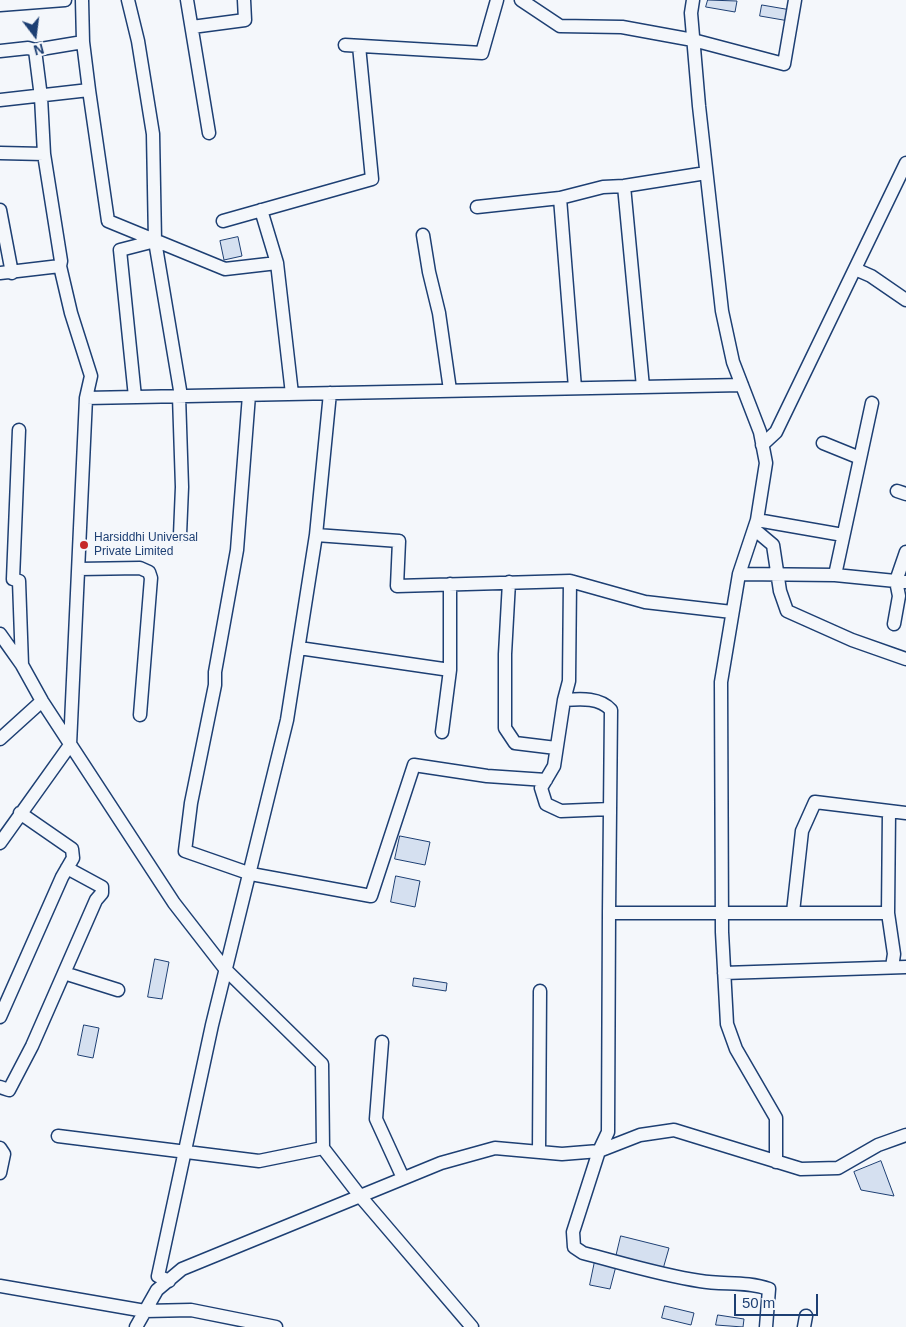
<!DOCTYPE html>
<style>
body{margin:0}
#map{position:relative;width:906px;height:1327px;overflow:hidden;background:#f4f7fb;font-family:Arial,sans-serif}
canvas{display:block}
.north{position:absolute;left:10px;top:10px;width:50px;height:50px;-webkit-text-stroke:4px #f4f7fb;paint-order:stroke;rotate:165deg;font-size:14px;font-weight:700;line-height:20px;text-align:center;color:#1d3f73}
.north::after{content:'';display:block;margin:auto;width:18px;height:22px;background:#1d3f73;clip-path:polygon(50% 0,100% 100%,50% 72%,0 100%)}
.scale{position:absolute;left:734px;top:1294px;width:84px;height:22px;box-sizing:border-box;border:2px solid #1d3f73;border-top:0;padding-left:6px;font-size:15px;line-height:18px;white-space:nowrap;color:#1d3f73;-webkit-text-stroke:4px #f4f7fb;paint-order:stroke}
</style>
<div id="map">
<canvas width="906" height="1327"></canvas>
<div class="north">N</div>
<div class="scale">50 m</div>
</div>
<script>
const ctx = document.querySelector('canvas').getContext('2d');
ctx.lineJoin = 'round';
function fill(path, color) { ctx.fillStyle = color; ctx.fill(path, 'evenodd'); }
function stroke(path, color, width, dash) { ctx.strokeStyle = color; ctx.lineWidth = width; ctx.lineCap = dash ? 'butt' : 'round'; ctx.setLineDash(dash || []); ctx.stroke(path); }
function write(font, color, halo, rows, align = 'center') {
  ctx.font = font + ' Arial,sans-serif'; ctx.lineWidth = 4; ctx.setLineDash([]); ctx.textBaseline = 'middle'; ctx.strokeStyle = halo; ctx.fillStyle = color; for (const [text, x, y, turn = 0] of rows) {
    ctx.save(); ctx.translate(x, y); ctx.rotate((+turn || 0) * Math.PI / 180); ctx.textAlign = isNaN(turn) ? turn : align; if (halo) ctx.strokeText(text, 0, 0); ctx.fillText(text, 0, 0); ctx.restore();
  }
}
const building = new Path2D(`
 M708,0L737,1L735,12L706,7Z
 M762,5L791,10L789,21L760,16Z
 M238,237L242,256L224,260L220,241Z
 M400,836L430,842L425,865L395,859Z
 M396,876L420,881L415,907L391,902Z
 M155,959L169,962L162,999L148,997Z
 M414,978L447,983L446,991L413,986Z
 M84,1025L99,1028L93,1058L78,1055Z
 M881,1161L894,1196L861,1190L854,1172Z
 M621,1236L669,1248L663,1269L616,1257Z
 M595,1261L616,1266L610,1289L590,1285Z
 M665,1306L694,1313L691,1325L662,1318Z
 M718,1315L744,1319L743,1327L716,1325Z`);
fill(building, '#d5e0f0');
stroke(building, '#1d3f73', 1);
const minor = new Path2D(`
 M128,0L138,41L153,134L155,241L181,396
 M187,0L209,133
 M521,0L560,26L622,27L693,40L784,64L795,0
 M693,0L691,13L699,106L722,311L733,362L760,432L766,463L757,520L739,574L721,682L722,932L727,1024L736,1049L776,1118V1162
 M0,5L65,0
 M192,27L245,20L244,0
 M345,45L482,53L497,0
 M35,50L41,97L44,154L61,261L60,266L71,313L91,376L86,398
 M0,51L28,48L35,50L83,42
 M89,90L108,221L225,269L277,263
 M0,100L89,90L83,42L82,0
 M0,153L44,154
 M624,186L643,387
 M560,198L575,388
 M477,207L560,198L603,187L624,186L706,173
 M0,210L12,273
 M261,210L277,263L292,394
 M223,221L372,179L359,46
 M423,235L429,272L439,313L450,390
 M855,269L871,276L906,300
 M0,273L60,266
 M249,395L237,550L215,672V685L191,803L185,851L251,874L371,896L414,765L487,776L546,780
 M179,396L182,487L180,535
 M135,397L120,250L155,241
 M19,430L13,579L19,581L22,665
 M823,443L860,458
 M762,445L776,432L906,163
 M897,491L906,494
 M757,520L843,535
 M754,529L773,545L780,591L787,611L852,640L906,659
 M316,535L399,541L397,586L570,581L645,602L732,612
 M79,569L140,568L149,572L151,578L140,715
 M739,574L835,575L872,403
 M835,575L906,582
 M570,581L569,681L564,700L554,766L541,788L546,804L561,811L610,809
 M509,582L505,654V728L515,743L556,748
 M894,624L899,596L896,581L906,552
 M0,634L22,665L42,701L174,903L226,970L322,1064L323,1148L360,1196L472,1327
 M299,648L450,670
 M564,700C580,699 599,697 611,710L609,913H888
 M442,732L450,670V584
 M0,739L42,701
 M889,812L888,913L894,954L892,967
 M0,843L70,745L86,398L742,385
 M793,912L802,831L815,802L906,813
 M609,913L608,1132L599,1151L573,1232L574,1247L583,1253C622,1263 660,1275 700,1281C723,1285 747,1281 769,1289L766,1327
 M64,973L118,990
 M724,973L906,967
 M0,1017L62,877L73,858L72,849L20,813
 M382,1042L376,1119L403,1178
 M0,1087L9,1090L32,1046L96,900L102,893V887L67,868
 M58,1136L259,1161L323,1148
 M0,1148L4,1154L0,1173
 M539,1152L540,991
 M169,1281L158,1276L212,1025L287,720L316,535L330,393
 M0,1286L145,1311L191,1310L276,1327
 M136,1327L157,1290L182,1269L441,1163L495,1148L562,1154L599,1151L640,1135L674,1130L801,1169L838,1168L878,1145L906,1135
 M804,1327L806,1316`);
stroke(minor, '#1d3f73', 15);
stroke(minor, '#f4f7fb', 12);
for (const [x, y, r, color] of [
 [84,545,5,"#c62828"]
]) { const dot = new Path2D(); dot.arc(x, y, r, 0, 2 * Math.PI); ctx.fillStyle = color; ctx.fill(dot); stroke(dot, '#f4f7fb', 2); }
write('12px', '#1d3f73', '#f4f7fb', [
 ["Harsiddhi Universal",94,538],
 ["Private Limited",94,552]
], 'left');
</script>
